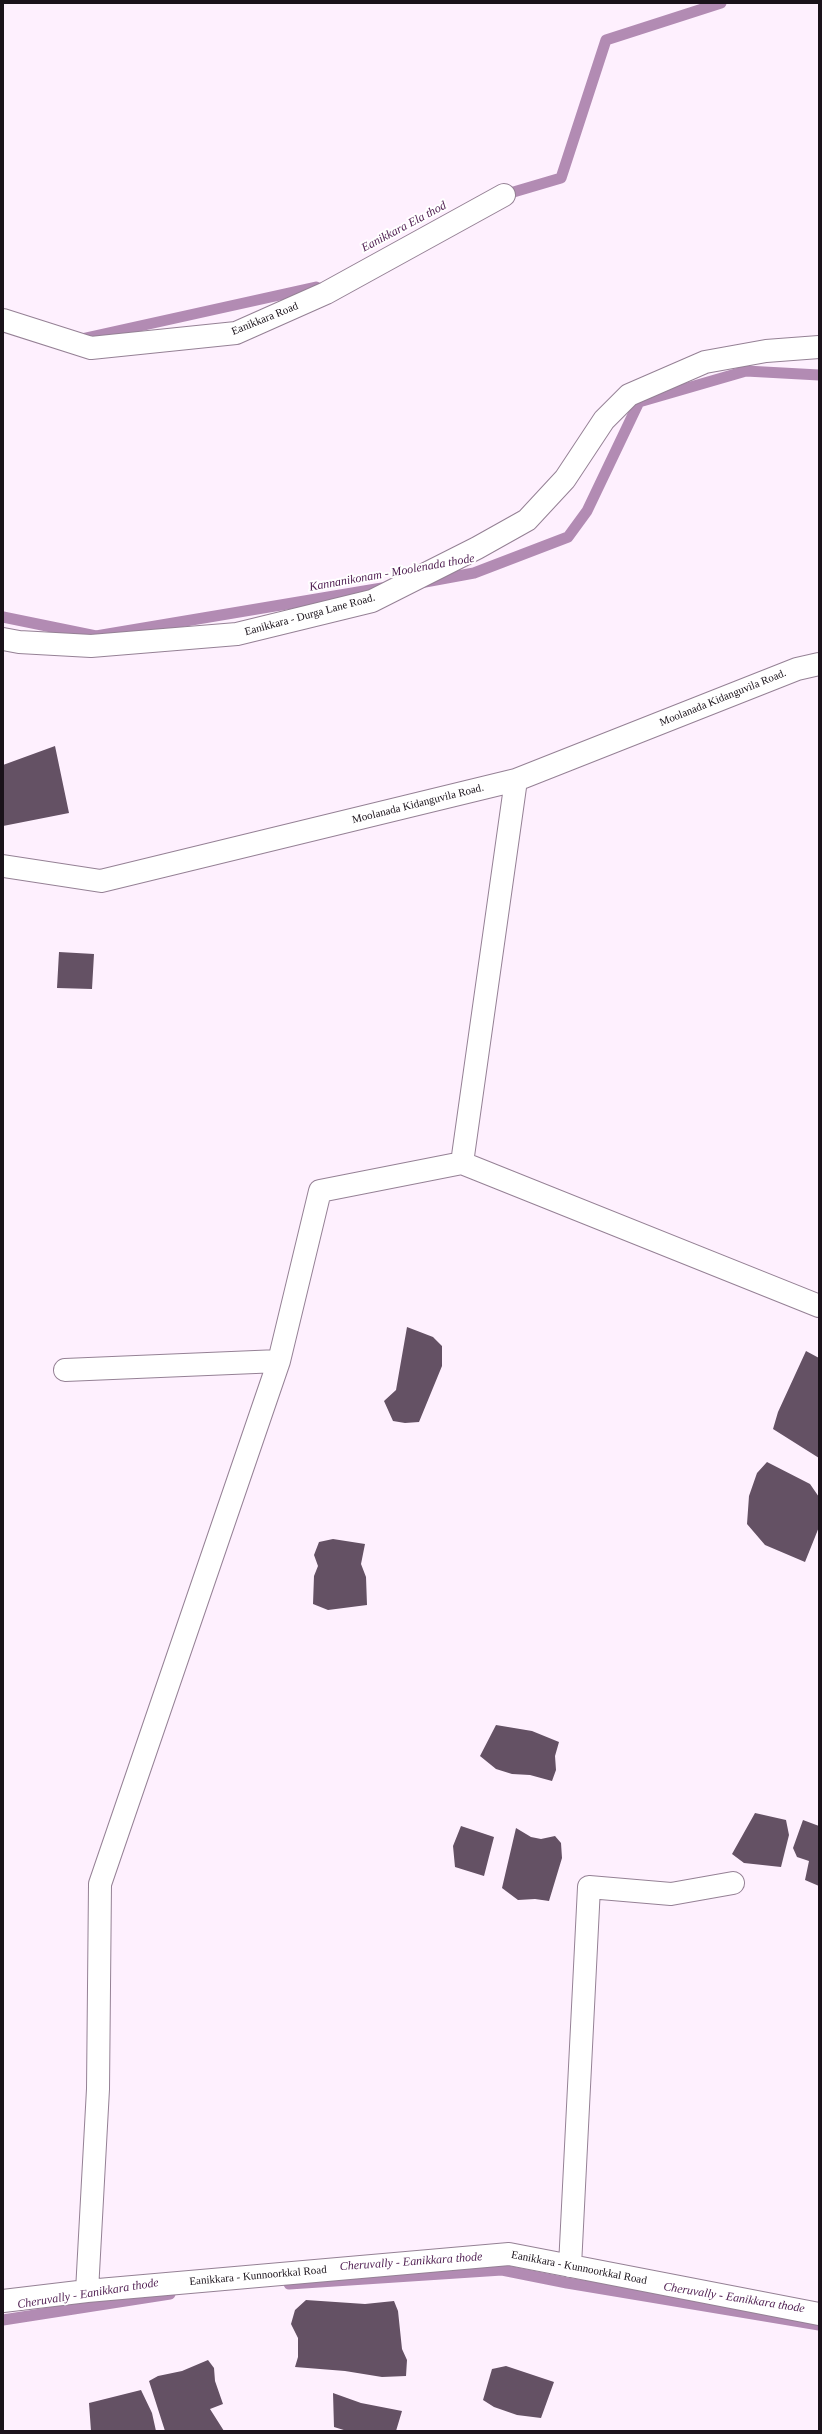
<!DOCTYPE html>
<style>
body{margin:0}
#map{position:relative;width:822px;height:2434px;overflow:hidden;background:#fef0fe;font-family:Georgia,serif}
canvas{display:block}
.frame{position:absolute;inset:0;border:4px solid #1a121a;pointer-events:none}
</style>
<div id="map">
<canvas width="822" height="2434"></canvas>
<div class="frame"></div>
</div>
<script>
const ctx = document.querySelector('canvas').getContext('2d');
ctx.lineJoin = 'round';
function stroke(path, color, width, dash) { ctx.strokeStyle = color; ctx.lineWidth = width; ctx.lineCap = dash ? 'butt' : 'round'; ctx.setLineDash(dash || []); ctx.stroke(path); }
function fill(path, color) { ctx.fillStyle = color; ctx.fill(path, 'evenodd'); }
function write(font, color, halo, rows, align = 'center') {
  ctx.font = font + ' Georgia,serif'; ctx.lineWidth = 4; ctx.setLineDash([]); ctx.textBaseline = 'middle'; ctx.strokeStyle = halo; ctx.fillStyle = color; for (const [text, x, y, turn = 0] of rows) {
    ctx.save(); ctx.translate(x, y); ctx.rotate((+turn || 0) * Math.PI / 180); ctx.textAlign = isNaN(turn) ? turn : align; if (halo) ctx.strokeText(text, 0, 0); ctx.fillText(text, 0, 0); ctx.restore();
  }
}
stroke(new Path2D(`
 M500,196L561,178L606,40L721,3
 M77,338L81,339L316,287
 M425,582L474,573L568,537L587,511L639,402L746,371L819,375
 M3,617L96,636L382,588
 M289,2284L502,2270L567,2283L819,2325
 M3,2320L170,2294`), '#b28bb3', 11);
fill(new Path2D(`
 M55,746L69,813L3,826V765Z
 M59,952L94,954L92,989L57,988Z
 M407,1327L433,1337L442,1346V1366L419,1422L405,1423L393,1421L384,1401L396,1390Z
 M806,1351L819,1358V1458L773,1429L778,1412Z
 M767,1462L810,1484L819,1497V1527L805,1562L765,1545L747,1524L749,1496L757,1473Z
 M333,1539L365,1544L361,1564L366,1577L367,1605L328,1610L313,1604L314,1576L318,1566L314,1555L319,1542Z
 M496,1725L532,1731L559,1742L555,1756L556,1770L552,1781L530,1775L512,1774L496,1769L480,1756Z
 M755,1813L786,1820L789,1835L781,1867L744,1863L732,1854Z
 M803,1820L819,1826V1886L805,1880L809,1861L797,1857L793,1848Z
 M461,1826L494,1837L484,1876L455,1867L453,1846Z
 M516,1828L531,1837L541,1839L555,1836L561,1843L562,1858L549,1901L535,1899L518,1900L502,1888Z
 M306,2300L365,2304L394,2301L398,2311L402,2349L407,2360L406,2376L382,2377L345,2371L295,2367L298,2357V2338L291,2324L295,2310Z
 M208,2360L214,2368L215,2381L223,2404L210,2409L224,2431H165L149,2381L158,2376L182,2371Z
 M506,2366L554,2382L541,2418L517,2415L494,2407L483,2400L492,2369Z
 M141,2390L152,2413L156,2431H91L89,2403Z
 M333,2393L361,2403L402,2411L396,2431H347L334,2427Z`), '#645164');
const minor = new Path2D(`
 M3,320L91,348L236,333L326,293L504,195
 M3,639L19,642L91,646L237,634L372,601L477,548L527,520L565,479L604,420L629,395L705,362L766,351L819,347
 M3,866L101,881L516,780L797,669L819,664
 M462,1163L516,780
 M279,1361L320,1191L462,1163L819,1306
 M65,1370L279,1361L100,1884L98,2089L87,2291
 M570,2266L589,1887L671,1894L733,1883
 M3,2301L87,2291L509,2254L819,2314`);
stroke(minor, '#958195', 24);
stroke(minor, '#fff', 22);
write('11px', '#1a121a', '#fff', [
 ["Eanikkara Road",265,319,-22],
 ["Eanikkara - Durga Lane Road.",310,615,-15],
 ["Moolanada Kidanguvila Road.",723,698,-22],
 ["Moolanada Kidanguvila Road.",418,804,-14],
 ["Eanikkara - Kunnoorkkal Road",579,2268,11],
 ["Eanikkara - Kunnoorkkal Road",258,2276,-5]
]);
write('italic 12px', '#4f1e51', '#fff', [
 ["Eanikkara Ela thod",404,227,-28],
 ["Kannanikonam - Moolenada thode",392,573,-10],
 ["Cheruvally - Eanikkara thode",411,2262,-4],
 ["Cheruvally - Eanikkara thode",88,2294,-9],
 ["Cheruvally - Eanikkara thode",734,2298,9]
]);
</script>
